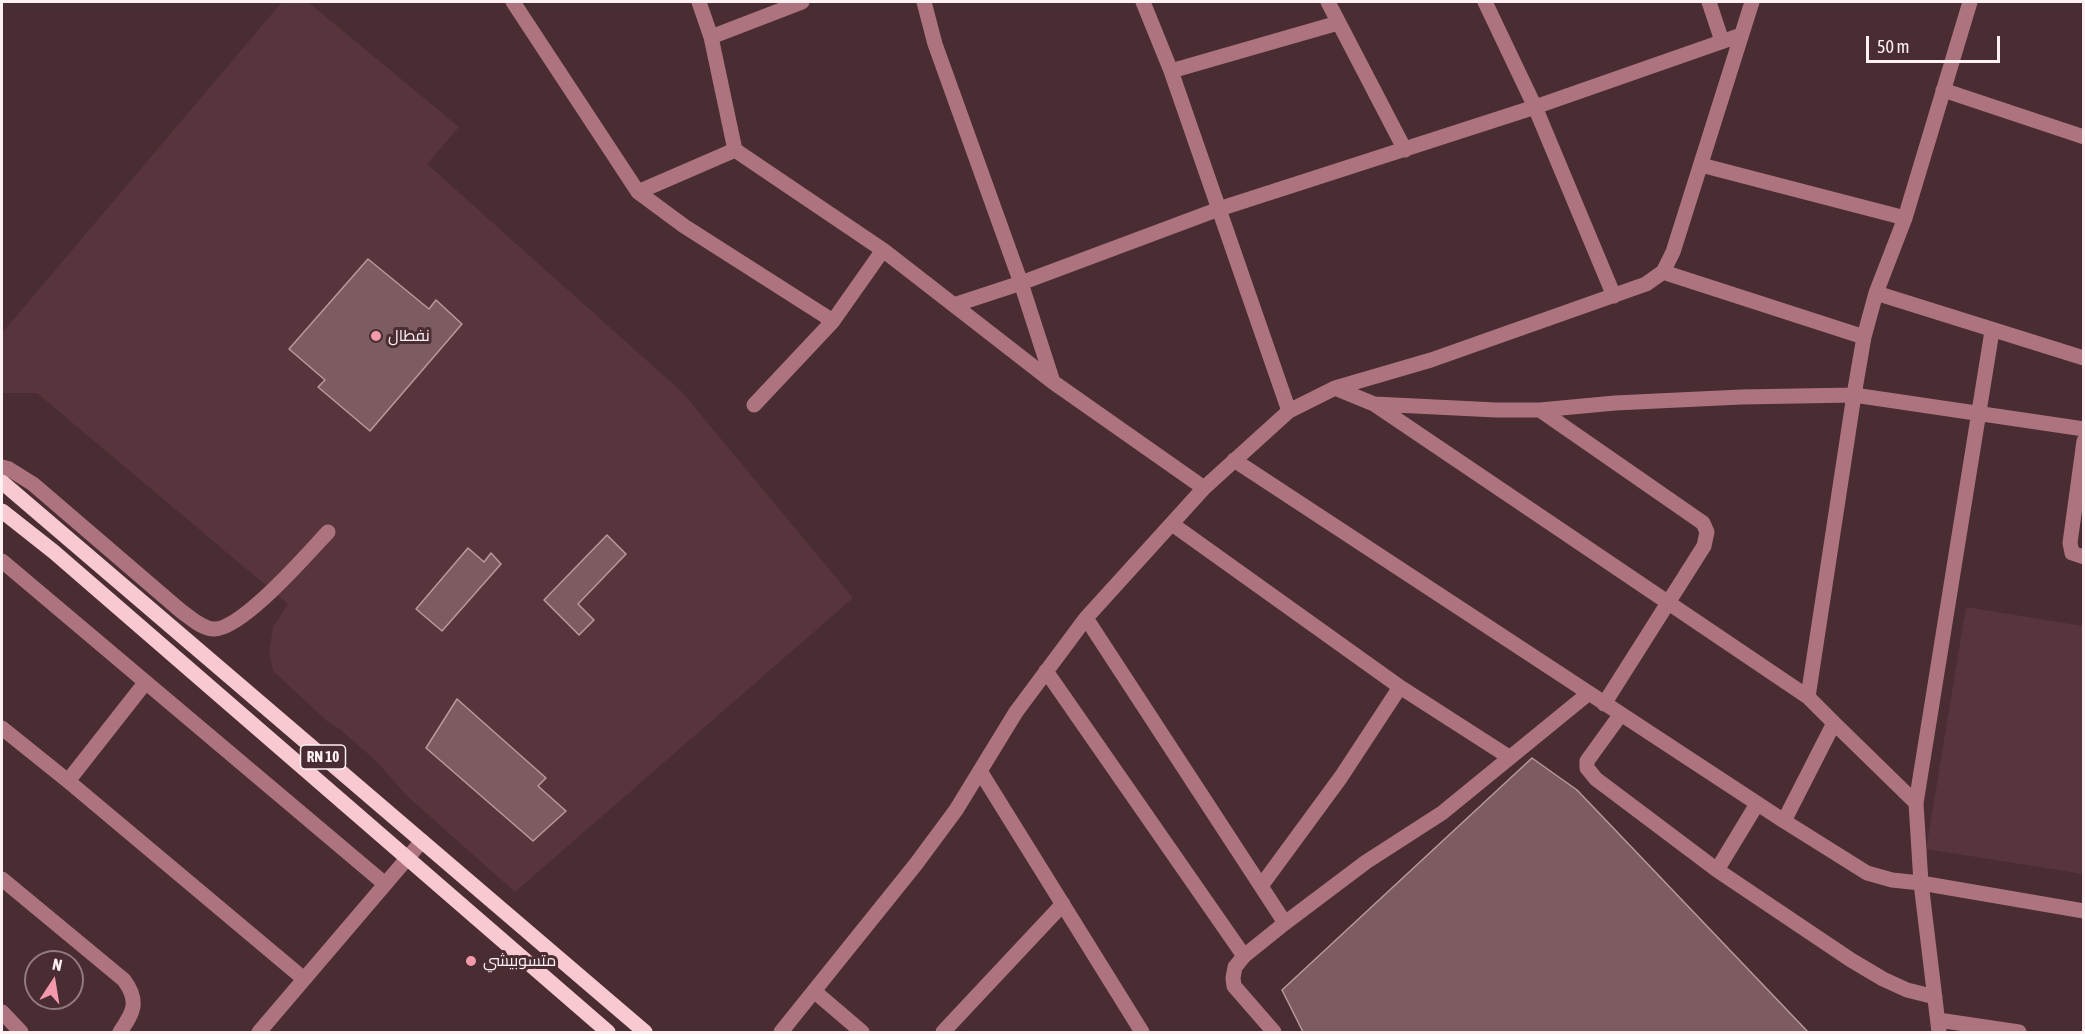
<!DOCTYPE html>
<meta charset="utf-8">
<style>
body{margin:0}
#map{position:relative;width:2085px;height:1034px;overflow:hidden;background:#492d32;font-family:"Asap Condensed",sans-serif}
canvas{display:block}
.frame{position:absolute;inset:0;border:3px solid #fdf1f3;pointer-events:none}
.north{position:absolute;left:24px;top:950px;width:60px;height:60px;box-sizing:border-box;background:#492d32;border:2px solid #917b7f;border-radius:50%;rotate:12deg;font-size:16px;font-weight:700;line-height:24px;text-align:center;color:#fdf1f3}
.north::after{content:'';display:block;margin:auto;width:21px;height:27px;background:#f29aac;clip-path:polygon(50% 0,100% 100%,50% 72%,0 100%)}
.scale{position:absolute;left:1866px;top:36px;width:134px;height:27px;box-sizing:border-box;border:3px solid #fdf1f3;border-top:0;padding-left:8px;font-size:18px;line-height:21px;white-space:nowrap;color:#fdf1f3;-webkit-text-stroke:4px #492d32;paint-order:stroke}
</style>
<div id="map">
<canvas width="2085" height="1034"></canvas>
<div class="frame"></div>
<div class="north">N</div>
<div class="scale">50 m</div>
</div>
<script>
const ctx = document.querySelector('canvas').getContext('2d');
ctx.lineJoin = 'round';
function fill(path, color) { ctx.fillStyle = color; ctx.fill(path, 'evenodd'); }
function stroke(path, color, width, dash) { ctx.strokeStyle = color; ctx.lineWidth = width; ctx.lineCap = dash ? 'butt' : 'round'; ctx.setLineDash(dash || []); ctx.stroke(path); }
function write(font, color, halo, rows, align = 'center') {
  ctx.font = font + ' "Asap Condensed",Cairo,sans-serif'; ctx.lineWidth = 6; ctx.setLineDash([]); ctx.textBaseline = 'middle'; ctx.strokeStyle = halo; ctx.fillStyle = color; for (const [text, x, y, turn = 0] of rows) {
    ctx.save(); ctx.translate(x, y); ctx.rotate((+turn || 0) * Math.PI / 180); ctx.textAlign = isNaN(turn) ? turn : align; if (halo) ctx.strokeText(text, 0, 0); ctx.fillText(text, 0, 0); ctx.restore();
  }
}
fill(new Path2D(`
 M282,2H308L459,127L427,164L682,392L853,598L515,892L406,795L377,762L341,730L328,722L273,671L269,652L273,627L288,604L37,393H2V333Z
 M1966,607L2083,626V874L1926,849Z`), '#58343c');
const building = new Path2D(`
 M368,259L429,309L436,300L462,324L370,431L318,387L325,380L289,349Z
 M607,535L626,554L578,604L594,620L579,635L544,600Z
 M468,548L484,562L491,553L501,564L442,631L416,609Z
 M457,699L546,778L538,786L566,811L533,841L426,748Z
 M1532,758L1577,790L1808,1032H1303L1282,990Z`);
fill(building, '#7c5c61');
stroke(building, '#bb989e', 1.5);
stroke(new Path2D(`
 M513,2L638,192L735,150L883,250L1053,382
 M699,2L711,37L735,150
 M924,2L935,44L1021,283L1053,382L1204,488
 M1143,2L1171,71L1289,411
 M1328,2L1405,150
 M1485,2L1535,107L1614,296
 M1709,2L1722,41
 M711,37L802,2
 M1171,71L1338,23
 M1943,90L2084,137
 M1701,165L1905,218
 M638,192L684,226L833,321
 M1663,272L1864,337
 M1876,293L1905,218L1970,2
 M954,305L1021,283L1219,209L1535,107L1741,35
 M1335,388L1374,404L1808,697
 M1374,404L1496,410H1540L1615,403L1741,397L1854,395L2084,429
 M754,405L833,321L883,250
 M1540,410L1703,523L1707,532L1704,546L1604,704
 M2084,441L2070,543L2072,553L2084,557
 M1234,460L1784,821L1834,723L1808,697L1854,395L1864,337L1876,293L2084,358
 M2,467L9,469L33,484L181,611C191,618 201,628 213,629C241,631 308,553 328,532
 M1172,524L1400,687L1509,757
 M2,561L385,884
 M1086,618L1285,923
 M1046,671L1244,956
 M1621,714L1587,761V768L1596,779L1717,870L1851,960L1883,979L1907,990L1935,997
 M1834,723L1916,803
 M2,728L68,781L304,979
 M980,771L1142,1032
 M68,781L145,683
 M1784,821L1867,873L1892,880L1921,883L2084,911
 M1717,870L1757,804
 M2,879L124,980C140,1002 133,1013 120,1032
 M1261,886L1341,777L1400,687
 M814,991L862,1032
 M2,1012L21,1032
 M1938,1020L2019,1032
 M259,1032L422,841
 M781,1032L916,864L956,810L1016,712L1086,618L1204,488L1289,411L1335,388L1431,360L1646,284L1663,272L1673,252L1752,2
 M943,1032L1063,904
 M1274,1032L1234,986L1233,978L1235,967L1244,956L1285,923L1366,862L1442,813L1589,693
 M1939,1032L1921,883L1916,803L1992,331`), '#ad747f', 15);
stroke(new Path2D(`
 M2,482L645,1032
 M2,511L54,552L608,1032`), '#f9c9d1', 15);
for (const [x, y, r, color] of [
 [376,336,6,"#f29aac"],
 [471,961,6,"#f29aac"]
]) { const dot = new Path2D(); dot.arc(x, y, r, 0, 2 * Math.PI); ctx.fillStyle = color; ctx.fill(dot); stroke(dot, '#492d32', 2); }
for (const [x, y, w] of [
 [323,757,45]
]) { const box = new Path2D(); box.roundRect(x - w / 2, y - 12, w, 24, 4.5); ctx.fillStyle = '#492d32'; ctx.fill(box); stroke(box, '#fdf1f3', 1.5); }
write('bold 15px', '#fdf1f3', null, [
 ["RN 10",323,757]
]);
write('16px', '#fdf1f3', '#492d32', [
 ["نفطال",388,336],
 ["متسوبيشي",483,961]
], 'left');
</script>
